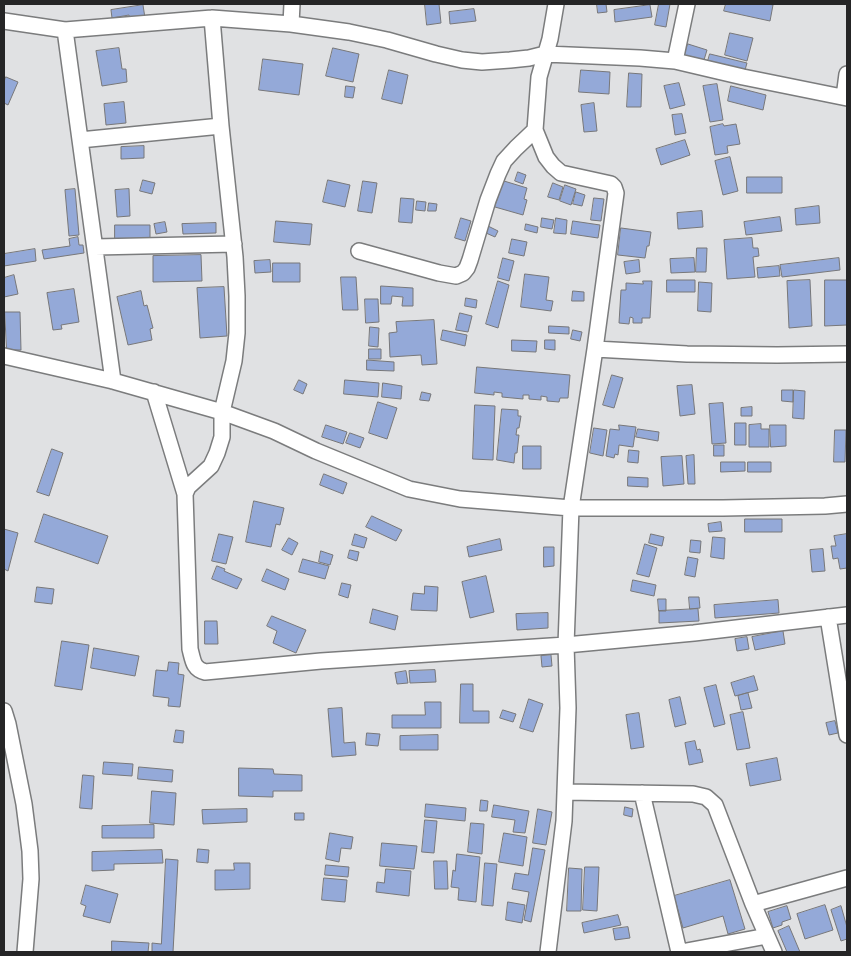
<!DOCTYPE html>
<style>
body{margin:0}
#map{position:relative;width:851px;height:956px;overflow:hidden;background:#e0e1e3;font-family:Overpass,sans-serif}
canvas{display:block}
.frame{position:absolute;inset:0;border:5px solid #252526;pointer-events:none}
</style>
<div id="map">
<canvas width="851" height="956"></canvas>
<div class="frame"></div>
</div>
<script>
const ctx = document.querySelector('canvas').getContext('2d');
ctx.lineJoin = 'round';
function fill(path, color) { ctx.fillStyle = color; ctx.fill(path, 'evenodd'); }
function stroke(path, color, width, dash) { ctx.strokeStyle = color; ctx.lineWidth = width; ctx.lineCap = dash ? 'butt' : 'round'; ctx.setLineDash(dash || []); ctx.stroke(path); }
const building = new Path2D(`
 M425,4H439L441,23L427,25Z
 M597,4H606L607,12L598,13Z
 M659,4H670L666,27L655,25Z
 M726,4H769L773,5L770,21L724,11Z
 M143,5L145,18L130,21L129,15L112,18L111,10Z
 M650,5L652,17L615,22L614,10Z
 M474,9L476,21L450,24L449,12Z
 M730,33L753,38L747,61L725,55Z
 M688,44L707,50L704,60L684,55Z
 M119,48L122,69H126L127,82L102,86L96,51Z
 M333,48L359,54L353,82L326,76Z
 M710,54L747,63L745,70L708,61Z
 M263,59L303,64L299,95L259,90Z
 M389,70L408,75L402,104L382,99Z
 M581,70L610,72L609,94L579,92Z
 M629,73L642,74L641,107H627Z
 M6,77L18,82L8,105L4,103V82Z
 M679,83L685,105L670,109L664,86Z
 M717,84L723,120L710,122L703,86Z
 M346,86L355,87L353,98L345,97Z
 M731,86L766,95L763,110L728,101Z
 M124,102L126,123L106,125L104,104Z
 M594,103L597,131L584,132L581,105Z
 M682,114L686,133L675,135L672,115Z
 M723,124L724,126L736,124L740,144L727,146L728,153L715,155L710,127Z
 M685,140L690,155L661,165L656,149Z
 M144,146V158L121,159V147Z
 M730,157L738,191L723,195L715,161Z
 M518,172L526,175L523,184L515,181Z
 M747,177H782V193H747Z
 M143,180L155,183L152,194L140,191Z
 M328,180L350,185L345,207L323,202Z
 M363,181L377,183L372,213L358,211Z
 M504,181L527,188L524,199L527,200L523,215L495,207Z
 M553,183L563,187L559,200L548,197Z
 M565,185L576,189L571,205L560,201Z
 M75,189L79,235L69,236L65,190Z
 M129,189L130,216L117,217L115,190Z
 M576,192L585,195L582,206L573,204Z
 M401,198L414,199L412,223L399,222Z
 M594,198L604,199L601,221L591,220Z
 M417,201L426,202L425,211L416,210Z
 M429,203L437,204L436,211H428Z
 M819,206L820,223L796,225L795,209Z
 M702,211L703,227L678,229L677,213Z
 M780,217L782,231L746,235L744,222Z
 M461,218L471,221L465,241L455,238Z
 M542,218L554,220L552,229L541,227Z
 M556,218L567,220L566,234L554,233Z
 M276,221L312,224L310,245L274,242Z
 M573,221L600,225L598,238L571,234Z
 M165,222L167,232L156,234L154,224Z
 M216,223V233L183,234L182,224Z
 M526,224L538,227L537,233L525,230Z
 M115,225H150V239H115Z
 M488,226L498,231L495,237L486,233Z
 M621,228L651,232L649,246H647L645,258L618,255Z
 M78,237L79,245H83L84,253L44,259L42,250L70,246L69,239Z
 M752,238L753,248H758L759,256L753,257L755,277L727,279L724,240Z
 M512,239L527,242L524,256L509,253Z
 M697,248H707L706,272H696Z
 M35,249L36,261L4,266V254Z
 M201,255L202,281L153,282V256Z
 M503,258L514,261L509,281L498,278Z
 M694,258L695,272L671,273L670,259Z
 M839,258L840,270L782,277L780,265Z
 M270,260L271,272L255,273L254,261Z
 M639,260L640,272L626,274L624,262Z
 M273,263H300V282H273Z
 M779,266L780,276L758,278L757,268Z
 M525,274L549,277L546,300L553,301L551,311L521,307Z
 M14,275L18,294L4,297V278Z
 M341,277H356L358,310H343Z
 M667,280H695V292H667Z
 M810,280L812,326L789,328L787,281Z
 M825,280H847V325L825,326Z
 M498,281L509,285L498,328L486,324Z
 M643,281H652L650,318H642V323H633V318L630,317L629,324L619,323L621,290H626V283L643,284Z
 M699,282L712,283L711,312L698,311Z
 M381,286L413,288V306H402L403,297L392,296L391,304H381Z
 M224,287L227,336L200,338L197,288Z
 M74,289L79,322L61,325L62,329L53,330L47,293Z
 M141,291L144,306L147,305L153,328L150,329L152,340L128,345L117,297Z
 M573,291L584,292V301H572Z
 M466,298L477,300L476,308L465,306Z
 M365,299H378L379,322L366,323Z
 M5,312H20L21,350H7Z
 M460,313L472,316L468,332L456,330Z
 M434,320L437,364L422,365L421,355L390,357L389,333L397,332L396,322Z
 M549,326L569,327V334L549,333Z
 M370,327L379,328L378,347L369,346Z
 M443,330L467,335L465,346L441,340Z
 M573,330L582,332L580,341L571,339Z
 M512,340L537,341L536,352L512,351Z
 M545,340H555V350L545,349Z
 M369,349H381V359H369Z
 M367,360L394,362V371L367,370Z
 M477,367L570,375L568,398H560L559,402L547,401V397L541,396V400L529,399V395H523V399L502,397V393L494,392V395L475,393Z
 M612,375L623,378L614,408L603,405Z
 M299,380L307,384L303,394L294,390Z
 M345,380L379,383L378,397L344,394Z
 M383,383L402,386L401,399L382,397Z
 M692,385L695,414L680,416L677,386Z
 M782,390H793V402L782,401Z
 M794,390L805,391L804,419L793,418Z
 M422,392L431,394L429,401L420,400Z
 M378,402L397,408L387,439L369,433Z
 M723,403L726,443L712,444L709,404Z
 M475,405L495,406L493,460L473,459Z
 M752,407V416H741V408Z
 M502,409L518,410V416H521L519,428H517L516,435H519L517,453H515L514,463L497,460Z
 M735,423H746V445H735Z
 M761,424V429H769V447H749V425Z
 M326,425L347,432L343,444L322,437Z
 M619,425L636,427L633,447L619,445L618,455L615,454L614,458L606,456L610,429L619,430Z
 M770,425H786V446L771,447Z
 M594,428L607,430L603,456L590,453Z
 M638,429L659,432L658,441L636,437Z
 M835,430H846L845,462H834Z
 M350,433L364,438L360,448L346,443Z
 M714,445H724V456H714Z
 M523,446H541V469H523Z
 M52,449L63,453L49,496L37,492Z
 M629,450L639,451L638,463L628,462Z
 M694,455L695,484H688L686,456Z
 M682,456L684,484L663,486L661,457Z
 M721,462H745V471L721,472Z
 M748,462H771V472H748Z
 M324,474L347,483L343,494L320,485Z
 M628,477L648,478V487L628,486Z
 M254,501L284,508L280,525L276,524L271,547L246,542Z
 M44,514L108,536L98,564L35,542Z
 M372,516L402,530L396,541L366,527Z
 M745,519H782V532H745Z
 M721,522L722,531L709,532L708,524Z
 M4,529L18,533L8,571L4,569Z
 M219,534L233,537L226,564L212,561Z
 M355,534L367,538L364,548L352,545Z
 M651,534L664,537L662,546L649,543Z
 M847,534V568L840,569L838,558L833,559L831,546H836L834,536Z
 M713,537L725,538L724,559L711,557Z
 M289,538L298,543L292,555L282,550Z
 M500,539L502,550L469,557L467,547Z
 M691,540L701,541L700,553L690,552Z
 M645,544L657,548L649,577L637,574Z
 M544,547H554V566L544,567Z
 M823,549L825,571L812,572L810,550Z
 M350,550L359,552L357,561L348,558Z
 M321,551L333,555L330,565L319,562Z
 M688,557L698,559L695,577L685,575Z
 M303,559L329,566L325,579L299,572Z
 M217,566L225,569L224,571L242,579L237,589L212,579Z
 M267,569L289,579L285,590L262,581Z
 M486,576L494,612L470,618L462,582Z
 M633,580L656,585L654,596L631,591Z
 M342,583L351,585L348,598L339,595Z
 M425,586L438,587L437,611L411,610L413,593L424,594Z
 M37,587L54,589L52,604L35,602Z
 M689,597H699L700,608L690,609Z
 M658,599H666V611H659Z
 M778,600L779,613L715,618L714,605Z
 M373,609L398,616L395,630L370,623Z
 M698,609L699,621L659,623V611Z
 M548,613V628L517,630L516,614Z
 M272,616L306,630L296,653L273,643L277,631L267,626Z
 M205,621H217L218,644H205Z
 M783,631L785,644L755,650L752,637Z
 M747,637L749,649L737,651L735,639Z
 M62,641L89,645L82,690L55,686Z
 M94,648L139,656L135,676L91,668Z
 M551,655L552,666L542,667L541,656Z
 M169,662L179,663L178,674L184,675L180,707L168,706L169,698L153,696L156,670L167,671Z
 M435,670L436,682L410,683L409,671Z
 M406,671L408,683L397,684L395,673Z
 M754,676L758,690L735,696L731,683Z
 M461,684H473V711H489V723H460Z
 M716,685L725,724L714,727L704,688Z
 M748,693L752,708L741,710L738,696Z
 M680,697L686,724L675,727L669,700Z
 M529,699L543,704L533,732L520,728Z
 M425,702H441V728H392V715H425Z
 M342,708L344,743L355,742L356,755L332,757L328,709Z
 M503,710L516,714L513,722L500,718Z
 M743,712L750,748L737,750L730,715Z
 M639,713L644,747L631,749L626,715Z
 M835,721L838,733L829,735L826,723Z
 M176,730L184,731L183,743L174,742Z
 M367,733L380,734L378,746L366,745Z
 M438,735V750H400V736Z
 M695,741L697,750L700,749L703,762L689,765L685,743Z
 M777,758L781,780L750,786L746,764Z
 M104,762L133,764L132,776L103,774Z
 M139,767L173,770L172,782L138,779Z
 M239,768L273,769L274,774L302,775V791H273V797L239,796Z
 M83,775L94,776L92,809L80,808Z
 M152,791L176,793L174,825L150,823Z
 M481,800L488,801L487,811H480Z
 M426,804L466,808L465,821L425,817Z
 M494,805L529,811L525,833L513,832L515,820L492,817Z
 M625,807L633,809L632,817L624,815Z
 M247,809V822L203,824L202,810Z
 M538,809L552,812L546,845L533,843Z
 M295,813H304V820H295Z
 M425,820L437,821L434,853L422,852Z
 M471,823L484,824L482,854L468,852Z
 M154,825V838H102V826Z
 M330,833L353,837L351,849L341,848L339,862L326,859Z
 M504,833L527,837L523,866L499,862Z
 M382,843L417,846L414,869L380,866Z
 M533,848L545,850L531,922L524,920L529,892L512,889L515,873L528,875Z
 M198,849L209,850L208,863L197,862Z
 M162,850L163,863L114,864V870L92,871V852Z
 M457,854L480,857L476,902L458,900L459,888L451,887L453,870L455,871Z
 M166,859L178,860L173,952H152V943L161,944Z
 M434,861H447L448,889H435Z
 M234,863H250V889L215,890V870H234Z
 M485,863L497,864L493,906L482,905Z
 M326,865L349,867L348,877L325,875Z
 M585,867H599L597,911L583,910Z
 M569,868L582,869L581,911H567Z
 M386,869L411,871L409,896L376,892L377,882L384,883Z
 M324,878L347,880L345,902L322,900Z
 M730,880L745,929L728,934L723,916L683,928L674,896Z
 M86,885L118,894L110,923L83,916L86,906L81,904Z
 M508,902L525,905L522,923L506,920Z
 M825,905L833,930L805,939L797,914Z
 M787,906L791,919L782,922V925L773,928L768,912Z
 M841,906L847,927V939L841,941L831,910Z
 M618,915L621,925L584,933L582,923Z
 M789,926L800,952H787L778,931Z
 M628,927L630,938L615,940L613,929Z
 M112,941L149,943L148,952H112Z`);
fill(building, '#94a9d8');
stroke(building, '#777779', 1);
const minor = new Path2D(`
 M212,18L221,126L235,257L237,296V333L234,361L222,412V437L217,453L211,466L188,487L185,494L190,649C193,660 193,669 205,672L321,661L566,645L694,633L847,615
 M4,21L65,30L212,18L291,24L349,32L387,40L436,54L462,60L482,62L510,60L529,58L545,54L640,58L675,61L743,77L847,98
 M291,24L292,4
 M65,30L113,381
 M675,61L687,4
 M844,97L847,74
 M80,140L221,126
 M95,247L234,244
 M359,251L439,273L456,276L463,273L467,268L470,260L488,200L498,174L504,161L516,148L535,130
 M595,349L687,354L777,355L847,354
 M4,356L113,381L222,412L274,431L316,451L409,489L460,499L571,508H723L825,506L847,504
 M154,392L185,494
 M828,617L847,735
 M4,711L8,724L24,804L30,851L31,879L25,952
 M565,792L693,794L706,797L715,805L753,904L767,936
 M642,793L679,952
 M753,904L847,878
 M548,952L564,821L565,792L568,708L566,645L571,508L595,349L616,193L614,187L611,184L561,173L553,166L546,157L535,130L539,77L550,39L556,4
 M681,952L767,936L774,952`);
stroke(minor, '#7b7c7d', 18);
stroke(minor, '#fff', 15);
</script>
